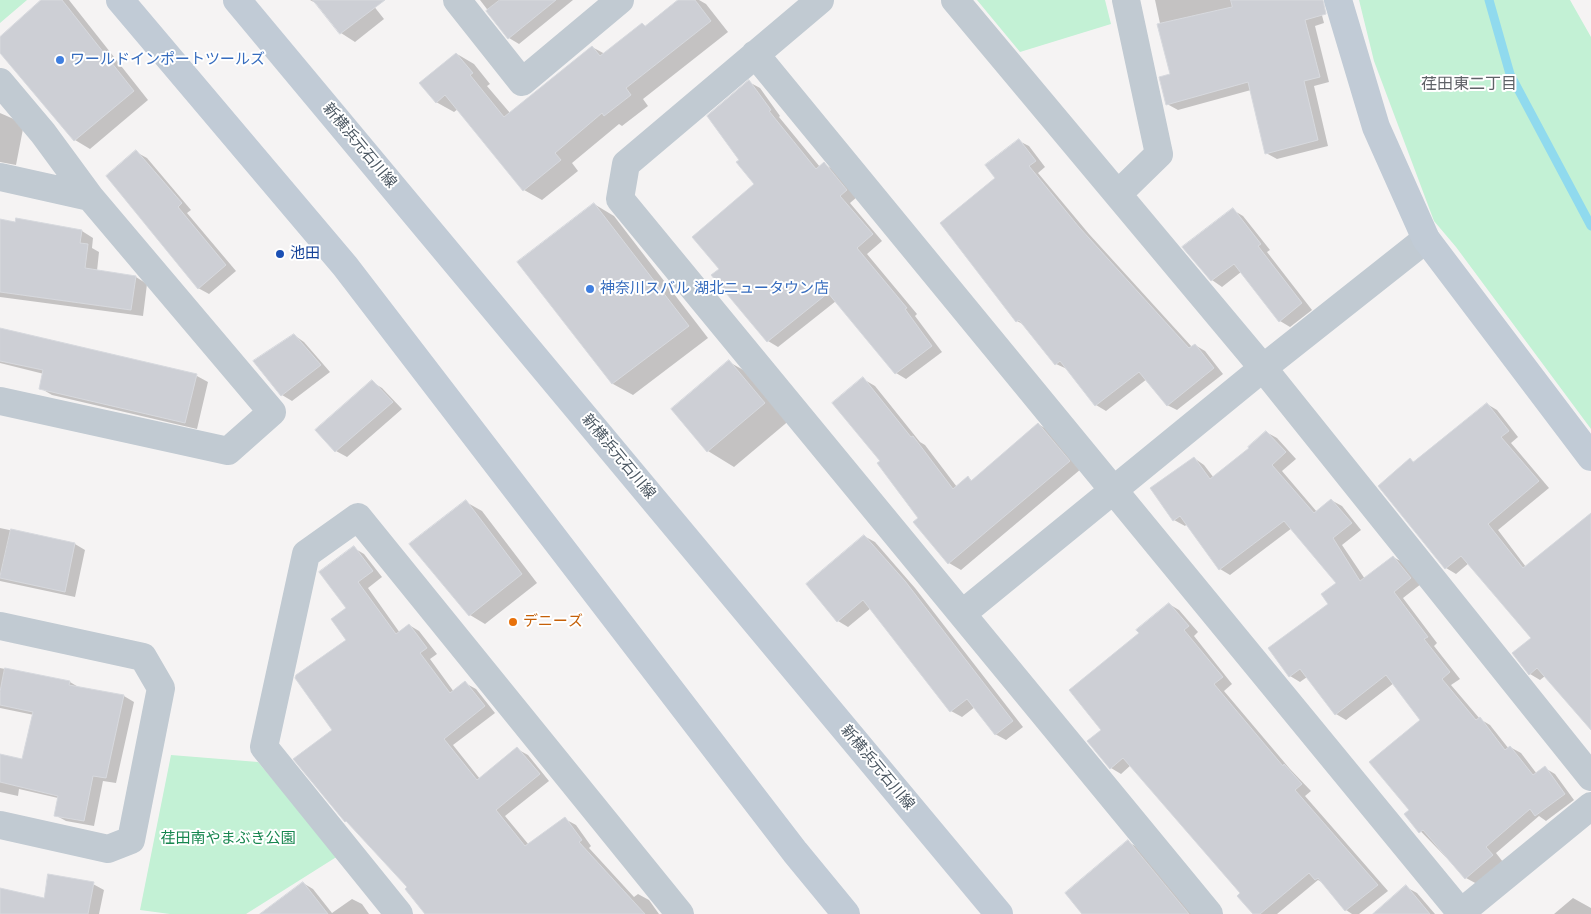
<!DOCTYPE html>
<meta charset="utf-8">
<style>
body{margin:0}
canvas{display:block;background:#f5f3f3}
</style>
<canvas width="1591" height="914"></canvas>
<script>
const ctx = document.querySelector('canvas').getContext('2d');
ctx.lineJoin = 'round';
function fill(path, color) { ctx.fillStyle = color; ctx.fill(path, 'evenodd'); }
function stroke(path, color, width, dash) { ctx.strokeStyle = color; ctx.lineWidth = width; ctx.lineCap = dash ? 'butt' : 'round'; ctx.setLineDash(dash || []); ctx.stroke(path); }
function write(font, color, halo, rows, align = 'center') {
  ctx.font = font + ' Poppins,"Noto Sans JP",sans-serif'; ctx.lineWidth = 4; ctx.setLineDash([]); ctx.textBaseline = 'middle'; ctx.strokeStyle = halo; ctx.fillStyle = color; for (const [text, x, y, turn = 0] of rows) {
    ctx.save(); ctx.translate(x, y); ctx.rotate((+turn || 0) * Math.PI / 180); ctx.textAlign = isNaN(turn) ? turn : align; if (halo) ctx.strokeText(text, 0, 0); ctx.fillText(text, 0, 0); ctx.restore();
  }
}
fill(new Path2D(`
 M0,0H27L0,23Z
 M977,0H1105L1111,24L1020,52Z
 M1359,0H1570L1591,37V429L1456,247L1434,221L1374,61Z
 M171,755L258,762L338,856L246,914H170L140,910Z`), '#c3f1d5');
fill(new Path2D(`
 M43,0H69L148,100L90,149L75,140L0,51V39Z
 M310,0H369L384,19L355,42L341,33L319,5Z
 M480,0H573L519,44L509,38Z
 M680,0H699L706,4L728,32L643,99L648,106L622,126L619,124L572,163L578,171L542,200L524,190L458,109L454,112L436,102L457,54L474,64L490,84L487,86L510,113L592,47L605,54L646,27Z
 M1155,0H1318L1324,23L1315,26L1329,82L1314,86L1328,146L1277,159L1266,153L1251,90L1178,110L1167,104L1171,75Z
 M749,82L760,88L780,116L779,117L820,167L824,164L834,170L857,197L850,203L882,241L867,254L917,314L915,316L942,352L906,379L896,373L836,301L778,347L768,341L721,269L756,184L740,160Z
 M0,113L16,120L23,129L16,165L0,162Z
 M1019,141L1029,146L1045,167L1038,173L1089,234L1192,347L1195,345L1205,351L1223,374L1177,410L1167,405L1147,379L1106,411L1096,405L1067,369L1056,364L1026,326L1017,321L997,178Z
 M136,152L147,158L191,210L187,213L236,271L209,294L198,288Z
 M594,204L614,216L708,338L633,395L613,384L519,262Z
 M1233,210L1243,216L1270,250L1267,252L1312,310L1290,327L1280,321L1241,272L1222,287L1212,280L1184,247Z
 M0,220L82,231L93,238L92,248L99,252L97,271L136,277L147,284L143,316L0,297Z
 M0,329L197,376L208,382L197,429L52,395L40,388L44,374L0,363Z
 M294,335L304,342L330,372L292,401L282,395L255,362Z
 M729,362L756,377L791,419L734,467L708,451Z
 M863,379L875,386L920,442L925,445L957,487L968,478L973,481L1038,424L1050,431L1081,469L961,570L949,563L915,522L920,518L881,461Z
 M372,382L382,388L402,409L347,457L336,451L317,430Z
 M1487,404L1497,410L1518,437L1511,443L1549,488L1498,530L1526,567L1591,515V725L1545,676L1540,680L1530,674L1532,639L1469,563L1456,574L1446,568L1379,486L1410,460L1414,462Z
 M1266,432L1277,438L1296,459L1282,471L1317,512L1331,500L1342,506L1361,530L1342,545L1365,579L1393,557L1404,563L1421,584L1403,598L1437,643L1434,646L1460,679L1451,685L1480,719L1490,725L1509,749L1510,747L1521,753L1537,774L1545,768L1555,774L1574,800L1546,821L1539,816L1496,853L1503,862L1477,884L1466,878L1405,815L1411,810L1422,720L1394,683L1346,720L1336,714L1307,677L1300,682L1290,676L1330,604L1337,583L1292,528L1230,575L1220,569L1187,524L1185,526L1174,520L1194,458L1204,465L1214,478L1251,449Z
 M466,502L482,511L537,583L485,624L470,615Z
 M0,528L75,544L85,550L75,597L0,581Z
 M864,536L875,542L915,588L1023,727L1006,740L995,734L975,707L962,717L951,711L871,608L848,627L838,621Z
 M354,548L364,554L382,577L368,588L400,633L409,625L419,631L437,654L430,659L454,692L465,683L476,689L495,713L453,745L480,779L517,749L528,755L549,781L505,816L529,845L565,819L576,825L591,846L589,848L634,897L638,894L649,900L659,914H427L409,887L351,824L346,821L334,730L348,640V608Z
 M1169,604L1179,610L1198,632L1194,636L1232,684L1224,691L1290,769L1311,791L1305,796L1388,891L1359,914H1352L1346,910L1323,883L1318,880L1277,914H1255L1242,894L1131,765L1121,774L1111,768L1103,730L1141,634Z
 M0,668L70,682L80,688L124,696L134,702L116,783L103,781L94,826L66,821L55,815L58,798L19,789L18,796L0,792V755L23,760L34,715L0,708Z
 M1128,842L1148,853L1198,914H1084Z
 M303,883L313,889L332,913L352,899L362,904L369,914H264Z
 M93,884L104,890L99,914H0V889L44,899Z
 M1406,887L1417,893L1435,914H1379Z
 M1573,898L1591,908V914H1554Z`), '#0003');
stroke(new Path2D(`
 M1489,0L1510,74L1591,226`), '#90daee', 9);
const building = new Path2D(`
 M41,0H62L134,91L74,141L0,53V37Z
 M313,0H385L340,34Z
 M500,0H556L508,39L486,11Z
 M678,0H695L711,21L626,88L631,95L604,116L602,113L555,153L561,160L523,191L445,95L436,103L419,83L456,53L473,73L470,75L504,117L592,46L600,56L642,23L645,26Z
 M1231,0H1323L1326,14L1305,20L1320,77L1304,81L1318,140L1265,154L1248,82L1166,105L1159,77L1170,74L1157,24L1232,7Z
 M749,80L771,110L769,111L816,169L824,162L847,190L840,196L873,234L857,248L907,308L905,309L932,346L895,374L828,293L767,342L711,275L719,269L692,237L754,184L736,162L739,160L707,116Z
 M1019,139L1036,161L1029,166L1079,227L1189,348L1195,344L1214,368L1167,406L1139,372L1095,406L1060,361L1055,365L1019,320L1016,322L940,223L995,178L985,165Z
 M136,150L182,203L178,207L226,265L198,289L106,176Z
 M594,203L689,326L612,384L517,262Z
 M1233,208L1261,244L1258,246L1302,303L1279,322L1234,264L1211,281L1182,247Z
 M16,218L82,230L80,243L88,244L85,268L136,276L131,310L0,292V219L15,222Z
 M0,328L197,374L185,423L39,389L43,370L0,361Z
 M294,334L321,365L281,396L253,361Z
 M729,360L765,403L707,452L671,409Z
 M863,377L911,437L913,436L953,489L968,476L971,481L1038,423L1070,461L948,564L913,522L918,518L877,463L880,461L832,403Z
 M372,380L393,402L335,452L315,430Z
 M1487,403L1509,431L1501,437L1539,481L1488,524L1523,568L1591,513V730L1537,668L1529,675L1512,653L1531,638L1461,556L1445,569L1378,486L1410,458L1413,462Z
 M1266,431L1286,452L1272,465L1314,513L1331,499L1352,523L1333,538L1360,581L1393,556L1411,578L1394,592L1428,637L1424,639L1450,672L1442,679L1476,720L1480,717L1505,750L1510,746L1533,775L1545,766L1565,794L1535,816L1530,809L1486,847L1493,855L1465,879L1423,830L1419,833L1404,814L1409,810L1369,762L1420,720L1386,675L1335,715L1300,669L1289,677L1268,648L1328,604L1321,594L1336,583L1284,521L1219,570L1180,516L1173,521L1150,488L1194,457L1210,479L1249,448L1248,447Z
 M466,500L522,574L469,616L409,544Z
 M11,529L75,543L65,592L0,578Z
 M864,535L905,581L1013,721L995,735L967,699L950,712L863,600L837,622L806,584Z
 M354,546L373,571L358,582L396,634L409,624L427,648L420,653L450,693L465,681L485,706L444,739L477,780L517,747L540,774L496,810L525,846L565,817L582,840L579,842L645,914H425L405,889L407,887L346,821L345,822L293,759L332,730L295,678L296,675L346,640L331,619L346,608L319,572Z
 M1169,603L1189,626L1184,630L1223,677L1214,684L1283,766L1284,764L1302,784L1295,790L1378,885L1345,911L1318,878L1315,880L1309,873L1260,914H1253L1237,896L1240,893L1123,758L1110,769L1087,741L1101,730L1069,690L1139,633L1136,630Z
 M5,668L70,681L69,685L124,695L106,778L93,776L84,821L54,816L58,796L0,782V754L22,759L33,712L0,705V692Z
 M1128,840L1189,914H1082L1065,893Z
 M48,874L94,882L88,914H0V888L44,898Z
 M303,882L328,914H260Z
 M1406,885L1430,914H1373Z`);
fill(building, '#cdcfd5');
stroke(building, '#d7d9de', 1);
stroke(new Path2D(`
 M457,0L522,82L620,0
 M820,0L626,164L620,199L1209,914
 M955,0L1263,368L1591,777
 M755,54L1461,913
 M0,82L43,133L90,197L272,412L228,451L0,401
 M0,177L90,197
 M1118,194L1159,154L1126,0
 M963,613L1263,368L1426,239
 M0,626L143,657L161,688L131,840L108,849L0,825
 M399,914L264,747L306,554L358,517L680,914
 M1459,914L1591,806`), '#c1cad2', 28);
stroke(new Path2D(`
 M120,0L345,266L795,852L846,914
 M237,0L999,914
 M1338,0L1376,127L1426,239L1591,457`), '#c1cbd6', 28);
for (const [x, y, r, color] of [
 [60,60,5,"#3f7fe0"],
 [280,254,5,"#1a4fb4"],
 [590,289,5,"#3f7fe0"],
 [513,622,5,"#e8710a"]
]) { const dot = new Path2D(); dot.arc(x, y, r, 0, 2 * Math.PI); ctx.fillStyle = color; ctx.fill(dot); stroke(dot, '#fff', 2); }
write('15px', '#366cbe', '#fff', [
 ["ワールドインポートツールズ",70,60],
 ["神奈川スバル 湖北ニュータウン店",600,289]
], 'left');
write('15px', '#4a5661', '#fff', [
 ["新横浜元石川線",359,146,50],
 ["新横浜元石川線",618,457,50],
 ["新横浜元石川線",877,768,50]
]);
write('15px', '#164399', '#fff', [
 ["池田",290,254]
], 'left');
write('15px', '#c56008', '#fff', [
 ["デニーズ",523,622]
], 'left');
write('15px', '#17864f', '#fff', [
 ["荏田南やまぶき公園",228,839]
]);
write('16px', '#5f6368', '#fff', [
 ["荏田東二丁目",1469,85]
]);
</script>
